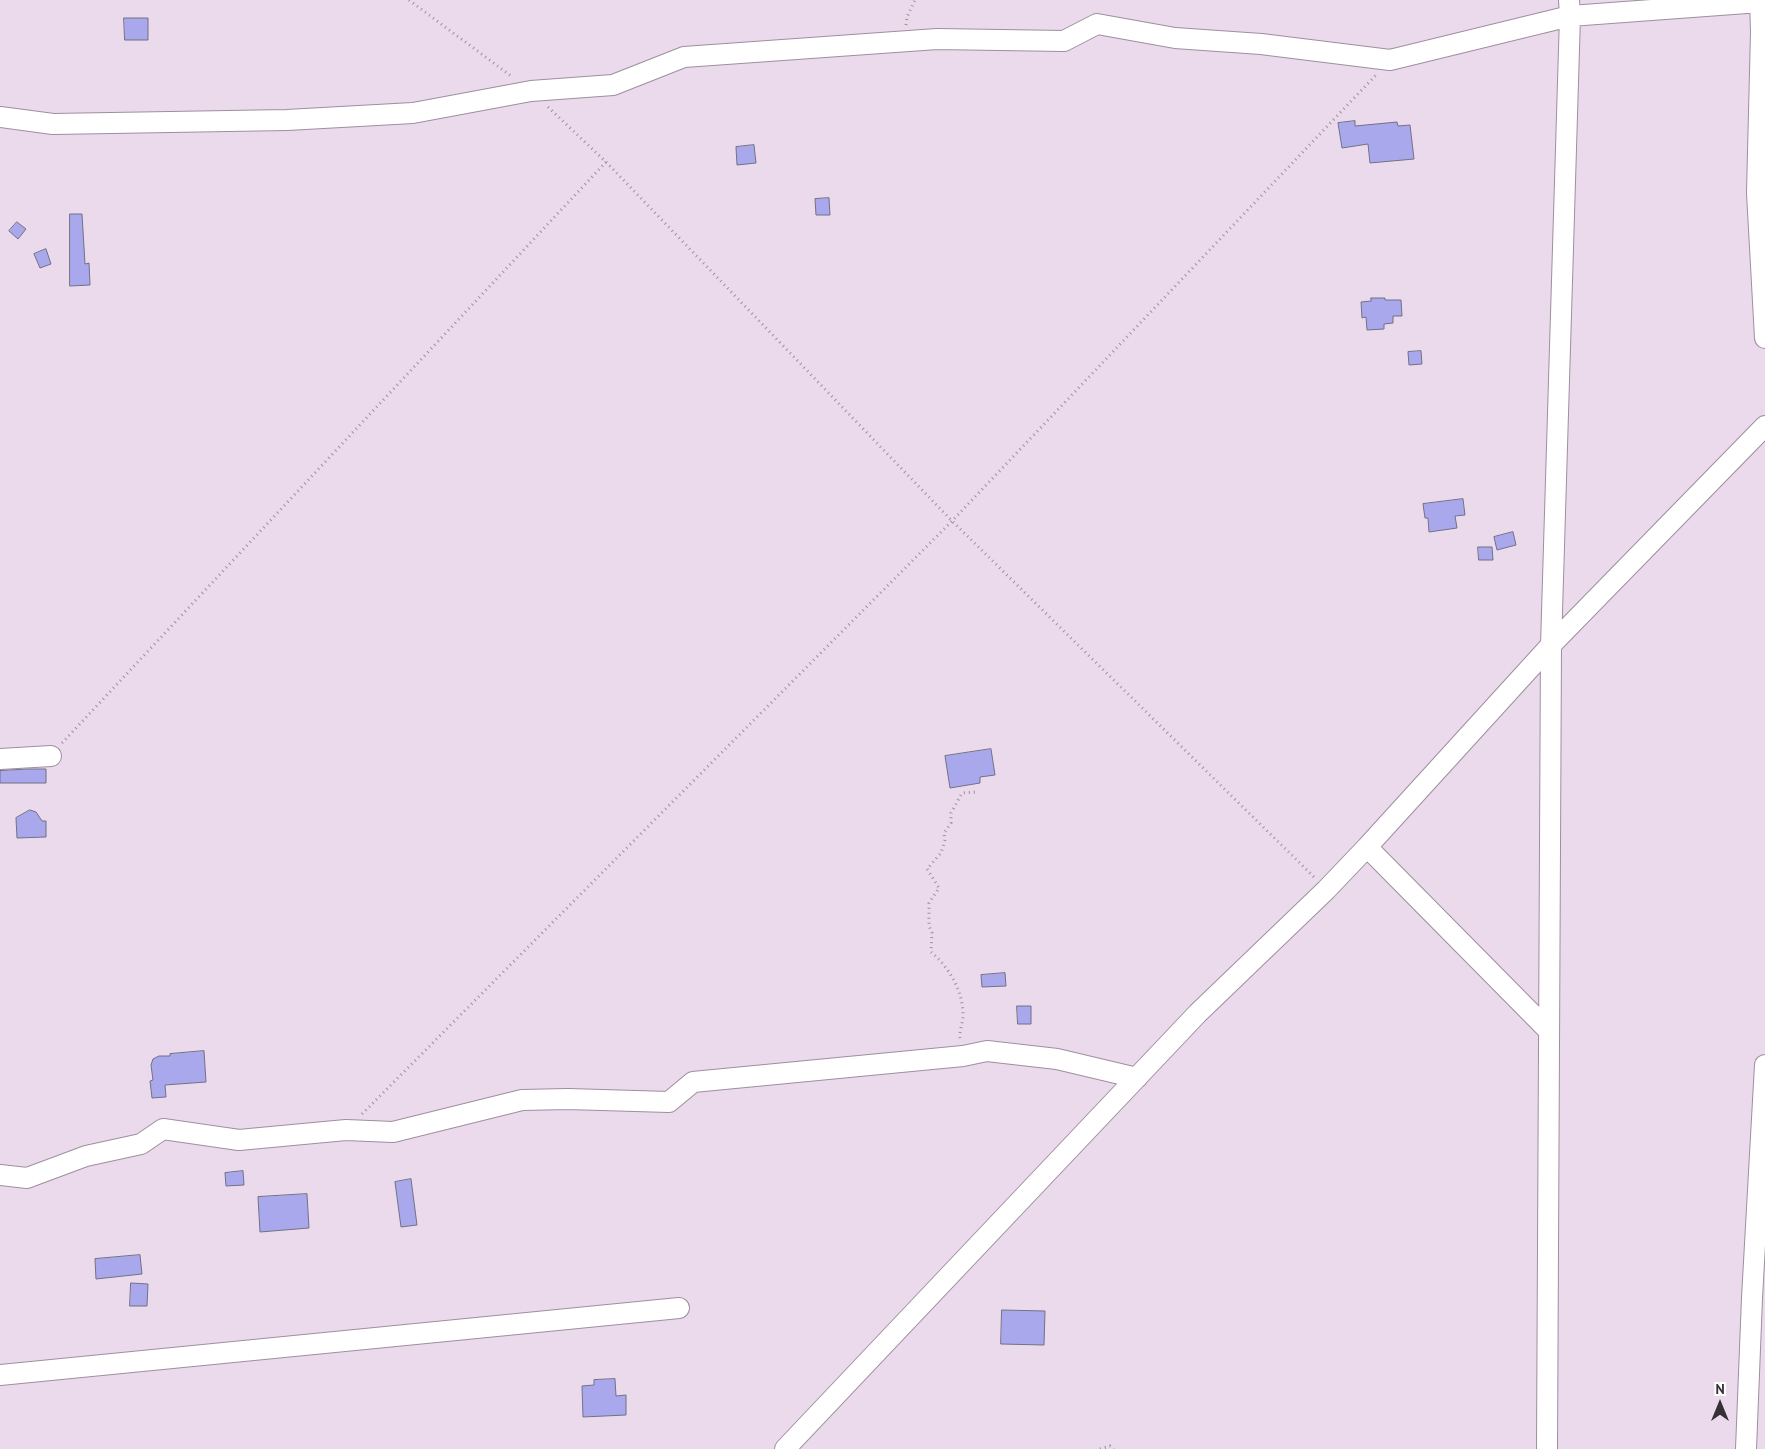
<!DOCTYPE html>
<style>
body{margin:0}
#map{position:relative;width:1765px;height:1449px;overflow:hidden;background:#eadaeb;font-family:"PT Sans",sans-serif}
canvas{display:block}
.north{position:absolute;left:1695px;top:1379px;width:50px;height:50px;-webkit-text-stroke:4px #fff;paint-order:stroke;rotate:0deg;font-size:14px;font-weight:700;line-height:20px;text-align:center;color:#373037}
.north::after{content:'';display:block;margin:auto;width:18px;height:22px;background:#373037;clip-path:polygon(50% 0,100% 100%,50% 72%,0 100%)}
</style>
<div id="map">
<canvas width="1765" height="1449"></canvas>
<div class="north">N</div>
</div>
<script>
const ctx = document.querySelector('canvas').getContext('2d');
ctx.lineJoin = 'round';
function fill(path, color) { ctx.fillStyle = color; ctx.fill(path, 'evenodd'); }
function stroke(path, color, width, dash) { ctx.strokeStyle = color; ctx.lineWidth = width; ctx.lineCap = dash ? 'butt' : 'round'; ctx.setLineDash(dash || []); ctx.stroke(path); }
const building = new Path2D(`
 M124,18H148V40H125Z
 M1355,121V126L1397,122L1398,126L1410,125L1414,159L1370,163L1368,144L1342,148L1338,123Z
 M754,145L756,163L737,165L736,147Z
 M829,198L830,215H816L815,199Z
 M70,214H82L85,264L89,263L90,285L70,286Z
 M17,222L26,229L18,239L9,231Z
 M46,249L51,264L40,268L34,254Z
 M1371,298H1385V300H1401L1402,316H1393V323L1384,324V329L1367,330L1366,317L1362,318L1361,302L1371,301Z
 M1421,351L1422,364L1409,365L1408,352Z
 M1463,499L1465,515L1455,516L1457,528L1429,532L1428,518H1425L1423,504Z
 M1513,532L1516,545L1497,550L1494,537Z
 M1478,547H1492L1493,560H1479Z
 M991,749L995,775L980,777V783L950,788L945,756Z
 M27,769H46V783H0V771Z
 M30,810L36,812L42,821H46V837L17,838L16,818Z
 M1005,973L1006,986L982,987L981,975Z
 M1017,1006H1031V1024H1018Z
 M204,1051L206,1082L165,1085L166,1097L152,1098L150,1081L153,1080L151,1065L153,1059L159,1056H170V1054Z
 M243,1171L244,1185L226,1186L225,1173Z
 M411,1179L417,1225L401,1227L395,1182Z
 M307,1194L309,1228L260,1232L258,1197Z
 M140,1255L142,1274L96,1279L95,1259Z
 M131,1283L148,1284L147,1306H130Z
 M1002,1310L1045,1311L1044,1345L1001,1344Z
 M615,1379L616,1396L626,1395V1415L583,1417L582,1386L594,1385V1380Z`);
fill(building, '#aaa8ed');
stroke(building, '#717184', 1);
const street = new Path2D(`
 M1760,0L1761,32L1757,193L1765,338
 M0,117L53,124L287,120L413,113L531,91L613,85L684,57L937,39L1064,41L1097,24L1175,38L1261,44L1390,60L1570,16L1760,2
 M0,759L51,756
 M1367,847L1551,645L1765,426
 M0,1175L27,1178L86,1156L141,1144L163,1129L239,1140L346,1130L393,1132L522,1100L568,1099L669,1102L693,1082L963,1056L987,1051L1057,1059L1137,1078
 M0,1375L679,1308
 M785,1449L1198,1013L1326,890L1367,847L1548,1030
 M1547,1449L1551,645L1570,16L1569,0
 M1746,1449L1752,1298L1765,1065`);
stroke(street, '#9e8f9f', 22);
stroke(new Path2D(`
 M409,0L511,76
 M906,25L907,17L915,0
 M548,107L606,162L952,521L1314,877
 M62,743L606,162
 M960,1038C959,1031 963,1023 963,1015C963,991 949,967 931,952L932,933L929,926V903L939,888L927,869L941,853L945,840L944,833L951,823V813L962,793L976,792
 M362,1114L952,521L1376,75
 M1100,1449L1110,1446L1114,1449`), '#9d919e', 3, [1, 4]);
stroke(street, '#fff', 20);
</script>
